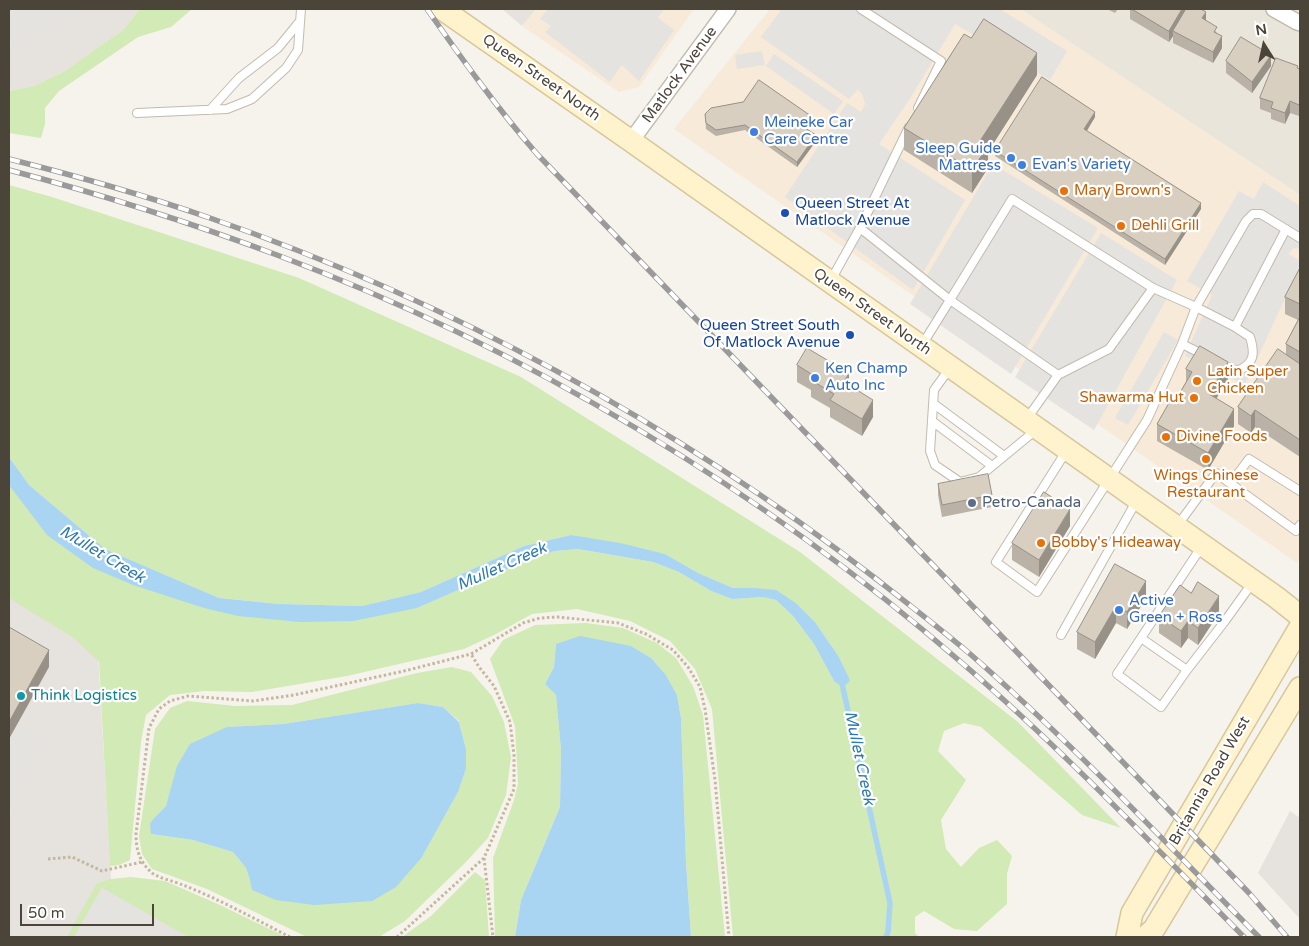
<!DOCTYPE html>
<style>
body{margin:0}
#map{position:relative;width:1309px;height:946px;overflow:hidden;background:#f6f3ec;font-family:"Varela Round",sans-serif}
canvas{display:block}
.frame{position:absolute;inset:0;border:10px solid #4b4439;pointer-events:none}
.north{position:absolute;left:1239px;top:20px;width:50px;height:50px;-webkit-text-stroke:4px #fff;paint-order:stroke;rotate:350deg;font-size:14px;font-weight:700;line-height:20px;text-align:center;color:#4b4439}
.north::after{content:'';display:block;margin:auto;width:18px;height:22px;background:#4b4439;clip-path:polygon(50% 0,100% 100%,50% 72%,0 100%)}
.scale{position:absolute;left:20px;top:904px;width:134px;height:22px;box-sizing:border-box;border:2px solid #4b4439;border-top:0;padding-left:6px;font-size:15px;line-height:18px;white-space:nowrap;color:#4b4439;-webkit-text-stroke:4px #fff;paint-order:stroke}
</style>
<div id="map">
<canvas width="1309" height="946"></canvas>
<div class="frame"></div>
<div class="north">N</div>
<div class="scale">50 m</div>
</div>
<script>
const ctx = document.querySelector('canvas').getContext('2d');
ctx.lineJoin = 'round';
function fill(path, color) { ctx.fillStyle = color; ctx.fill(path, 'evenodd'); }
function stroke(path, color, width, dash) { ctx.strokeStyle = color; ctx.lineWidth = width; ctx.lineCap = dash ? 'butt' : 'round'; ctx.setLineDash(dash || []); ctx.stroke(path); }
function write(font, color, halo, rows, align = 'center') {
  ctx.font = font + ' "Varela Round",sans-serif'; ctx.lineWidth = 4.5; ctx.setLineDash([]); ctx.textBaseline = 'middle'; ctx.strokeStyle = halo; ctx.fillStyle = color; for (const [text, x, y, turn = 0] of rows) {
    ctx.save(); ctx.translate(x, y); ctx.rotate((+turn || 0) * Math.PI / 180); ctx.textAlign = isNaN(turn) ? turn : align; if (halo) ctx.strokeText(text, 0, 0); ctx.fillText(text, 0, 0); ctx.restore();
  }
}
fill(new Path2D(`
 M1020,9H1300V195Z`), '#eae5da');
fill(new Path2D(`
 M536,9H694L639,87L619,92L522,26Z
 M770,9H1020L1300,195V557L1297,563L674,129Z`), '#f7ead8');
fill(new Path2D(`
 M9,9H140L122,31L94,50L65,71L34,86L9,91Z
 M502,9H536L522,26Z
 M9,485L93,568L111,879L212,937H9Z
 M1290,811L1300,818V919L1258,873Z`), '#e6e2dd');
fill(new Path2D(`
 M140,9H192L171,27L138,37L59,91L45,108V124L41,138L9,133V91L34,86L65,71L94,50L122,31Z
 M9,185L52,197L299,278L521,377L800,552L1018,722L1121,828L1082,815L981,727L964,723L944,731L938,751L966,780L941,820L946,849L961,867L979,848L997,840L1012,856L1007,874V904L977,931L954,929L924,911L915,917V933L919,937H733L712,709L695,669L670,641L630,621L577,609L532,614L496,634L464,649L347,676L252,692L205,691L170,695L146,715L141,742L130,860L119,865L110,866L99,662L74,638L9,598V485L47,535L204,608H417L525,561L555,551L578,549L653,562L679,572L711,591L732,599L763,597L776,600L793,616L814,644L834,681L850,680L839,657L815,622L797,604L755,588H733L698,573L665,554L571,535L524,546L421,592L362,606L279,604L219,598L105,549L29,485L9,457Z
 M586,623L623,628L657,643L676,658L693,686L703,715L725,937H691L686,863L681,718L677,695L666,675L651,658L631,646L556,644L554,667L545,684L556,695L561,750L560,807L521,900L515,937H495L493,858L514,800L518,784L515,726L490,659L503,640L535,625Z
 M452,667L471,672L492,696L504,722L511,757L506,795L488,838L465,863L405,921L379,937H307L207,889L152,869L142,854L139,836L155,729L170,708L187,701L235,706L292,705L417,673ZM418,703L443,707L459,721L466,749V769L458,792L422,857L250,880L246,868L233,852L193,840L151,834L154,818L166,806L170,794L227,727L283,724Z
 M475,872L485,880L489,937H402L431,916Z
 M131,877L165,881L220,905L286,937H188L102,888L74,937H67L97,883L111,879Z`), '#d2eab5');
fill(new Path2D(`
 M9,9H86L65,24L9,50Z
 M548,9H664L658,18L674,30L639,81L622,65L610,82L545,32L551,26L540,19Z
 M782,9H1000L1067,51L1050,80L955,24L911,97L879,144L965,200L913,290L785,197L847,103L861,112L865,104L863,96L858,89L849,99L761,37Z
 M762,51L765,65L737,69L735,55Z
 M774,54L843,101L834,114L766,66Z
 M993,164L1098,228L1011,374L910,304Z
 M1263,182L1300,206V249L1294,248L1288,254L1300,261V266L1245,385L1185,356L1212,295L1187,281L1239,191L1254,199Z
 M1101,233L1177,280L1094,430L1015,377Z
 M1164,332L1178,340L1128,425L1115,418Z
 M17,725L48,741L9,811V739Z
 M102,888L188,937H79L75,935Z`), '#e5e3e0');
fill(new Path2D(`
 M9,457L29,485L105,549L219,598L279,604L362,606L421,592L524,546L571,535L620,543L665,554L698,573L733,588H755L776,590L797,604L815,622L839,657L850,680L848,683L843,686L838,684L834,681L814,644L793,616L776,600L763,597L732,599L711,591L679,572L653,562L578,549L555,551L525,561L417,608L353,621L300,622L238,616L204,608L133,585L93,568L47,535L9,485Z
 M580,636L631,646L651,658L666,675L677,695L681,718L686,863L691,937H515L521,900L560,807L561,750L556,695L545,684L554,667L556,644Z
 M418,703L443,707L459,722L466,749V769L458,792L422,857L396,887L372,901L314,905L276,900L252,890L250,880L246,868L233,852L193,840L151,834L150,824L154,818L166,806L177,766L190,744L227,727L283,724Z`), '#a9d4f2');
stroke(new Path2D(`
 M841,679L890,903L888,932L886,937`), '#a9d4f2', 5.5);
const lane = new Path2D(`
 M861,9L941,61L918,108
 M210,110L239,78L278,48L300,21
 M137,113L227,109L252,99L286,68L298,50L301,9
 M860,228L909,127
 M831,280L860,228L950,300L1012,199L1153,288L1196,307L1235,327L1286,229
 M1182,344L1204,355
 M922,345L950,300L1058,375L1026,420
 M1219,363L1237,371C1255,364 1255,353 1250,337L1235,327
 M950,368L934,390L930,451L935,465L960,482L979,477L1036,430
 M1058,375L1109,349L1153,288
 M934,404L1004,456
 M932,421L992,466
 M1067,450L996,562L1037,592L1147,420L1182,344L1196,307L1246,221L1253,214H1261L1300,238
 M1231,483L1249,459L1300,491
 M1177,526L1216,473L1296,531L1300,525
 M1202,546L1141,638L1187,670L1225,621L1253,582
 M1061,635L1137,500
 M1141,638L1117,674L1161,707L1187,670`);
const street = new Path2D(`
 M1274,9L1297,22L1300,23
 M631,141L728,9`);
const secondary = new Path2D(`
 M442,9L631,141L1276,597L1300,616
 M1127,937L1132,913L1300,627
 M1145,937L1154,929L1300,688`);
stroke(lane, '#c2bbae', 10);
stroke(street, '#c2bbae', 18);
stroke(secondary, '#d6c79b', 24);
stroke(new Path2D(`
 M484,858L493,937
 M48,859L72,857L102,871L142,862
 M290,937C255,919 219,899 183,885C174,881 157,878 151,872C139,861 136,849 136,834L149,728L159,709L170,701L188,696L253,701L294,695L404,671L471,654L523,623L540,618L558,617L618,623L646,634L673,650L688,667L700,687L705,709L715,780L729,937
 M397,937L484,858L514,789V755L510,722L494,686L479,667L471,654`), '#c4b79f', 3, [2.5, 2.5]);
stroke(lane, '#fff', 8);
stroke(street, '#fff', 15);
stroke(secondary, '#fff3cd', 21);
const rail = new Path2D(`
 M427,9C462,59 497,108 537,154L1249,893L1287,937
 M9,159C77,176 144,195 210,218C449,301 675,424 875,578C907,603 938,627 969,653C1071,742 1164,841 1259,937
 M9,170C100,194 189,222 277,255C523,347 764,491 962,663C1062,749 1152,844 1244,937`);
stroke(rail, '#9a9a9a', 5.5);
stroke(rail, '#fff', 4, [11]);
fill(new Path2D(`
 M1107,9H1118L1115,13Z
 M1130,9H1201L1206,20L1217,33L1222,48L1213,63L1173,43V36L1169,42L1130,19Z
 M1226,61L1271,66L1252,93L1226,73Z
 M1298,68L1300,69L1299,116L1290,113L1285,124L1271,119V113L1260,109V98Z
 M1037,75L988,152V168L972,193L904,150V128Z
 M705,114L811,122L805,128L816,141L797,167L745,130L716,136L706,129Z
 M1095,117L1087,131L1201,209L1165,265L995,156V151Z
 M1300,268V457L1255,427L1251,433L1238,424V407L1286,354V344L1298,320L1285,314V297Z
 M797,365L849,385L873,417L862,436L830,417V408L811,397V390L797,382Z
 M1186,369L1228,379L1216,398L1234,426L1208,470L1157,441V424L1174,403L1186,382Z
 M938,484L992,495V507L942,517L938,495Z
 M1070,526L1039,577L1012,560V543Z
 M1115,564L1146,598L1127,629L1116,623L1095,659L1077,649V632Z
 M1219,613L1198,645L1188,638L1181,648L1159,633V616Z`), '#bab2a6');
fill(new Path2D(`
 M1182,9H1189L1173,31V36L1169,42V31Z
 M1206,12V23L1202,18Z
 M1222,36V48L1213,63V52Z
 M1037,53V75L988,152V168L972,193V170L980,141Z
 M1271,55V66L1252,93V82Z
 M1290,101V113L1285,124V113Z
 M1300,101V113L1299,116V105Z
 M1095,112V117L1084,135V129Z
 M811,116V122L802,132V126Z
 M816,135V141L797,167V162Z
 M1201,203V209L1165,265V259Z
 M1228,362V379L1209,411V394Z
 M849,373V390L844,382Z
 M873,400V417L862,436V419Z
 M1234,409V426L1208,470V453Z
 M1255,410V427L1251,433V416Z
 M1070,509V526L1039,577V560Z
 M1146,581V598L1127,629V612Z
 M1219,596V613L1198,645V628Z
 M1116,606V623L1095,659V642Z
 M1188,621V638L1181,648V631Z
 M49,650V667L9,739V722Z`), '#979187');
const building = new Path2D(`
 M1132,9H1182L1169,31Z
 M1186,9H1201L1206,12L1202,18L1217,27L1214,32L1222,36L1213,52L1173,31Z
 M984,19L1037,53L980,141L988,146L972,170L904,128L964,34L971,38Z
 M1241,37L1271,55L1252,82L1226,61Z
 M1276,58L1298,66L1297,68L1300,69V101L1299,105L1290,101L1285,113L1271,108L1273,102L1260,98Z
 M1042,77L1095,112L1084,129L1201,203L1165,259L995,151Z
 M759,80L811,116L802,126L816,135L797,162L745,125L716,130L706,123L705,114L711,108L743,102Z
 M1300,268V304L1285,297Z
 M1300,317V352L1286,344Z
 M1200,346L1228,362L1209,394L1234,409L1208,453L1157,424L1170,401L1174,403L1192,372L1186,369Z
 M807,348L849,373L844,382L873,400L862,419L830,400L834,394L811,380L813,375L797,365Z
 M1278,349L1300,364V440L1255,410L1251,416L1238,407Z
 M988,474L992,495L942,505L938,484Z
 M1044,492L1070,509L1039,560L1012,543Z
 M1115,564L1146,581L1127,612L1116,606L1095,642L1077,632Z
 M1198,582L1219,596L1198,628L1188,621L1181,631L1159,616L1180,585L1191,593Z
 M9,627L49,650L9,722Z`);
fill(building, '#d8cfc1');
stroke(building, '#979187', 1);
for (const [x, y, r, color] of [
 [754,132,5,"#3f7fe0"],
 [1011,158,5,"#3f7fe0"],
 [1022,165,5,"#3f7fe0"],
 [1064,191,5,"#e8710a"],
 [785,213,5,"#1a4fb4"],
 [1121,226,5,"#e8710a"],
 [850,335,5,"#1a4fb4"],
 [815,378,5,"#3f7fe0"],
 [1197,381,5,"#e8710a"],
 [1194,398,5,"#e8710a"],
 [1166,437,5,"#e8710a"],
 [1206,459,5,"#e8710a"],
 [972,503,5,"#5c6f8a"],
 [1041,543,5,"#e8710a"],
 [1119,610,5,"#3f7fe0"],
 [21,696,5,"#0f9aa8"]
]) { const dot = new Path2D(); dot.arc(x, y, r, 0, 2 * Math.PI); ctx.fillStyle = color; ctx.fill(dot); stroke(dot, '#fff', 2); }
write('15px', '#4b4439', '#fff', [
 ["Matlock Avenue",680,75,-54],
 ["Queen Street North",541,78,35],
 ["Queen Street North",872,312,35],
 ["Britannia Road West",1210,781,-60]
]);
write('15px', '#366cbe', '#fff', [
 ["Meineke Car",764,123],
 ["Care Centre",764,140],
 ["Sleep Guide",1001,149,"right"],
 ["Mattress",1001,166,"right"],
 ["Evan's Variety",1032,165],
 ["Ken Champ",825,369],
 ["Auto Inc",825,386],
 ["Active",1129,601],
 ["Green + Ross",1129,618]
], 'left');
write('15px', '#c56008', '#fff', [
 ["Mary Brown's",1074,191],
 ["Dehli Grill",1131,226],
 ["Latin Super",1207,372],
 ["Chicken",1207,389],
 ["Shawarma Hut",1184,398,"right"],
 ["Divine Foods",1176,437],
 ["Wings Chinese",1206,476,"center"],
 ["Restaurant",1206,493,"center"],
 ["Bobby's Hideaway",1051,543]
], 'left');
write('15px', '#164399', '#fff', [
 ["Queen Street At",795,204],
 ["Matlock Avenue",795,221],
 ["Queen Street South",840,326,"right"],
 ["Of Matlock Avenue",840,343,"right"]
], 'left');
write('15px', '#4e5e75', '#fff', [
 ["Petro-Canada",982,503]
], 'left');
write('15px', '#0d838f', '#fff', [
 ["Think Logistics",31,696]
], 'left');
write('italic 16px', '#2e7ab2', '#fff', [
 ["Mullet Creek",102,555,31],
 ["Mullet Creek",502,567,-24],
 ["Mullet Creek",859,758,78]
]);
</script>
